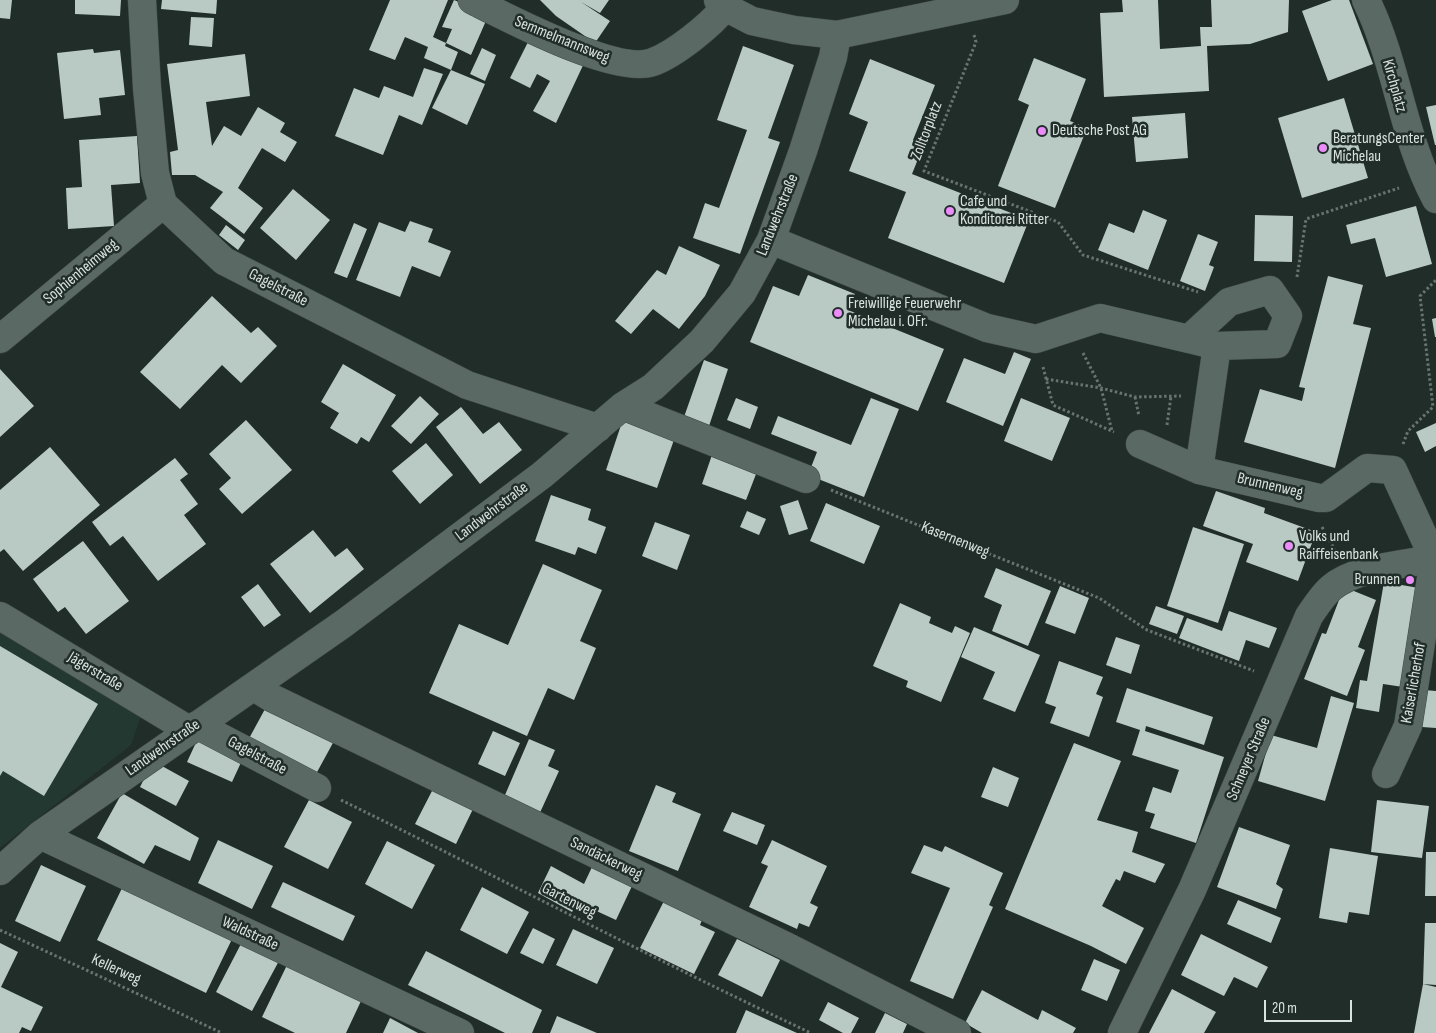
<!DOCTYPE html>
<meta charset="utf-8">
<style>
body{margin:0}
#map{position:relative;width:1436px;height:1033px;overflow:hidden;background:#202d29;font-family:"Sofia Sans Condensed",sans-serif}
canvas{display:block}
.scale{position:absolute;left:1264px;top:1000px;width:88px;height:22px;box-sizing:border-box;border:2px solid #dae2df;border-top:0;padding-left:6px;font-size:15px;line-height:18px;white-space:nowrap;color:#dae2df;-webkit-text-stroke:4px #202d29;paint-order:stroke}
</style>
<div id="map">
<canvas width="1436" height="1033"></canvas>
<div class="scale">20 m</div>
</div>
<script>
const ctx = document.querySelector('canvas').getContext('2d');
ctx.lineJoin = 'round';
function fill(path, color) { ctx.fillStyle = color; ctx.fill(path, 'evenodd'); }
function stroke(path, color, width, dash) { ctx.strokeStyle = color; ctx.lineWidth = width; ctx.lineCap = dash ? 'butt' : 'round'; ctx.setLineDash(dash || []); ctx.stroke(path); }
function write(font, color, halo, rows, align = 'center') {
  ctx.font = font + ' "Sofia Sans Condensed",sans-serif'; ctx.lineWidth = 5; ctx.setLineDash([]); ctx.textBaseline = 'middle'; ctx.strokeStyle = halo; ctx.fillStyle = color; for (const [text, x, y, turn = 0] of rows) {
    ctx.save(); ctx.translate(x, y); ctx.rotate((+turn || 0) * Math.PI / 180); ctx.textAlign = isNaN(turn) ? turn : align; if (halo) ctx.strokeText(text, 0, 0); ctx.fillText(text, 0, 0); ctx.restore();
  }
}
fill(new Path2D(`
 M0,633L141,716L131,745L0,848Z`), '#243832');
fill(new Path2D(`
 M0,0H12L10,19L0,18Z
 M75,0H121L120,16L75,14Z
 M162,0H217L216,14L161,9Z
 M390,0H448L433,37L446,43L445,46L458,52L451,70L424,58L428,47L405,37L395,60L369,50Z
 M454,0L489,14L471,55L446,43L452,29L442,27Z
 M540,0H609L600,13L581,2L610,21L595,43L556,16Z
 M1122,0H1158L1160,49L1201,46L1200,27H1212L1211,0H1289L1288,32L1250,44L1207,46L1209,91L1104,97L1100,13L1123,12Z
 M1332,0H1349L1373,64L1328,81L1302,11Z
 M191,17L214,18L212,47L189,45Z
 M532,34L586,59L556,123L533,111L550,81L537,74L530,88L510,78Z
 M743,46L794,65L768,138L780,142L740,254L693,238L705,203L719,208L747,130L717,120Z
 M482,48L496,55L485,81L470,74Z
 M93,49L94,53L120,50L125,95L99,98L101,115L64,119L57,53Z
 M245,54L250,96L206,102L212,146L224,126L241,136L258,107L285,123L280,132L297,142L285,162L262,148L238,188L263,208L244,234L210,208L223,192L195,175H172L170,152L178,150L167,64Z
 M1034,58L1086,79L1070,121L1087,128L1055,208L998,186L1029,105L1018,100Z
 M870,59L935,85L913,140L924,144L912,174L1029,220L1004,283L888,238L906,192L849,171L868,122L849,114Z
 M424,68L443,74L422,125L399,115L383,155L335,136L354,88L379,98L384,86L413,97Z
 M451,70L485,84L467,125L432,108Z
 M1344,98L1368,178L1302,198L1278,118Z
 M1436,105V145H1435L1426,107Z
 M1185,113L1188,158L1136,162L1132,117Z
 M137,136L140,183L111,185L114,226L68,229L66,188L82,187L79,140Z
 M293,189L330,220L296,260L260,228Z
 M1416,206L1432,264L1386,277L1375,238L1351,244L1346,225Z
 M1143,210L1167,220L1148,270L1098,250L1109,223L1134,233Z
 M1255,215L1293,216L1292,262L1254,261Z
 M410,221L433,229L428,242L451,251L440,277L412,266L400,297L356,280L379,222L405,232Z
 M354,223L367,229L347,278L334,273Z
 M226,225L245,240L238,250L219,235Z
 M1198,234L1218,242L1209,265L1214,267L1205,291L1180,281Z
 M679,246L720,265L705,296L679,329L653,309L631,334L615,321L657,270L666,275Z
 M808,275L855,294L848,310L944,349L918,411L750,342L773,286L799,296Z
 M1328,276L1363,285L1353,324L1371,328L1335,468L1244,442L1260,389L1302,401L1305,388L1299,387Z
 M212,296L251,333L258,327L277,346L241,383L222,365L180,409L140,372Z
 M1436,318V337H1435L1432,319Z
 M1014,352L1031,359L1003,426L946,402L964,358L1005,374Z
 M704,360L728,369L709,426L684,417Z
 M343,364L396,395L369,442L361,437L357,444L330,428L339,413L321,402Z
 M0,369L34,406L0,437Z
 M420,396L439,414L411,444L391,426Z
 M736,398L758,407L750,429L727,420Z
 M871,398L899,409L864,497L808,475L817,452L771,434L778,416L851,445Z
 M1021,398L1070,418L1052,461L1004,441Z
 M461,407L483,434L499,422L522,450L480,484L436,427Z
 M623,419L675,437L657,488L606,470Z
 M246,420L292,470L242,514L219,489L231,478L209,454Z
 M1436,423V446L1425,452L1416,432Z
 M426,443L453,475L420,504L392,471Z
 M50,447L100,505L23,571L4,549L0,552V490Z
 M713,452L758,469L746,500L702,484Z
 M175,458L188,474L180,480L198,504L184,515L206,544L158,581L123,536L110,546L92,522Z
 M1216,491L1265,508L1264,513L1316,532L1298,581L1246,562L1253,544L1203,526Z
 M551,495L591,509L588,520L606,527L596,554L578,547L575,555L535,541Z
 M798,500L808,529L789,535L780,506Z
 M826,503L880,526L864,564L810,541Z
 M747,511L766,519L759,535L740,527Z
 M655,522L690,535L677,570L642,556Z
 M1193,527L1244,544L1218,623L1167,606Z
 M313,530L335,557L347,548L364,569L310,613L270,564Z
 M83,541L129,601L86,634L65,607L58,612L33,579Z
 M543,564L602,590L580,641L596,648L574,700L548,688L527,736L429,693L459,624L508,645Z
 M996,568L1051,591L1028,646L992,631L1002,605L984,597Z
 M1384,582L1419,588L1403,687L1383,684L1379,712L1356,708L1360,680L1367,681Z
 M258,584L281,615L264,627L241,597Z
 M1060,586L1089,598L1075,634L1045,623Z
 M1344,587L1376,600L1358,647L1365,650L1347,696L1304,679L1322,633L1326,634Z
 M900,603L931,617L929,623L952,633L955,626L970,633L941,702L906,687L908,681L873,666Z
 M1156,606L1184,616L1177,634L1149,624Z
 M1229,611L1277,628L1269,648L1246,640L1239,661L1179,638L1187,618L1222,631Z
 M974,627L1040,655L1015,712L983,699L995,672L961,657Z
 M1116,637L1140,645L1131,674L1106,665Z
 M0,646L98,704L44,796L3,771L0,776Z
 M1059,661L1103,677L1096,694L1103,697L1089,737L1050,723L1056,707L1045,703Z
 M1127,688L1213,717L1204,745L1146,726L1145,731L1224,757L1196,843L1150,828L1155,814L1145,811L1153,787L1171,793L1179,770L1132,755L1140,730L1116,722Z
 M1424,690L1436,691V728L1422,727Z
 M1331,696L1354,703L1325,801L1258,781L1271,735L1317,748Z
 M265,709L297,726L299,722L334,741L316,774L246,744Z
 M493,731L520,743L505,776L478,764Z
 M199,736L244,756L232,782L187,762Z
 M529,739L555,750L548,766L559,771L538,817L502,802Z
 M1074,743L1121,761L1097,820L1138,832L1132,852L1165,864L1155,883L1124,871L1120,881L1116,879L1102,906L1144,928L1126,964L1091,946L1005,909Z
 M153,761L189,781L176,806L140,787Z
 M993,767L1019,778L1008,807L981,797Z
 M656,785L676,793L672,802L701,814L678,871L629,851Z
 M433,789L473,809L456,844L415,824Z
 M122,793L199,838L190,861L155,845L144,864L97,838Z
 M309,800L352,822L328,869L284,847Z
 M1377,800L1429,806L1422,858L1371,852Z
 M732,812L765,825L757,845L723,831Z
 M1239,827L1290,845L1276,884L1283,889L1276,909L1217,887Z
 M218,840L273,866L252,909L198,883Z
 M772,840L827,866L810,903L818,907L809,927L799,923L797,929L749,907L768,866L761,863Z
 M387,841L435,865L412,909L365,884Z
 M924,845L942,852L945,846L1003,873L989,905L993,907L953,999L910,981L950,888L911,873Z
 M1330,848L1378,856L1369,915L1349,912L1347,923L1319,918Z
 M1426,852H1436V896H1425Z
 M41,865L86,886L60,942L15,921Z
 M551,866L584,884L592,867L632,886L616,920L577,902L572,912L538,893Z
 M283,882L355,916L343,941L271,907Z
 M124,884L233,937L206,993L97,940Z
 M482,887L529,912L507,954L460,930Z
 M1238,900L1281,918L1271,943L1227,924Z
 M664,901L702,920L700,925L715,932L694,974L640,948Z
 M1425,923H1436V985L1423,984Z
 M533,928L555,939L543,964L520,953Z
 M573,929L614,948L597,984L556,965Z
 M1201,934L1268,967L1257,988L1234,977L1224,996L1181,975Z
 M737,939L780,960L762,997L718,975Z
 M243,940L280,959L252,1011L216,992Z
 M0,943L18,952L1,987L43,1007L31,1031L22,1027L19,1033H0Z
 M426,951L542,1010L532,1033H505L408,985Z
 M1094,959L1120,970L1107,1001L1081,990Z
 M287,965L361,1001L346,1033H295L262,1017Z
 M1423,984L1436,987V1033H1414Z
 M1172,989L1216,1012L1204,1033H1149Z
 M982,990L1038,1020L1042,1010L1076,1028L1073,1033H982L965,1023Z
 M828,1002L859,1018L851,1033H843L819,1020Z
 M746,1010L797,1033H736Z
 M885,1013L907,1024L903,1033H875Z
 M557,1016L597,1033H550Z
 M390,1018L418,1033H383Z`), '#b9c9c4');
const minor = new Path2D(`
 M142,0L147,88L155,173L163,204L224,261L467,385L598,428
 M472,0C508,18 617,76 653,62C675,54 711,25 725,7
 M718,0L725,7L752,21L794,30L837,35L1005,0
 M1366,0C1397,63 1402,136 1436,199
 M771,240L987,328L1036,339L1100,318L1189,339L1229,302L1270,290L1288,316L1277,344L1217,346L1189,339
 M0,339L163,204
 M623,406L806,479
 M1140,444L1199,470L1319,498H1326L1367,468L1393,470L1434,559L1408,726L1386,774
 M1199,470L1217,346
 M0,616L189,730
 M254,687L270,697L786,946L957,1033
 M197,725L317,788
 M40,835L460,1033
 M0,871L40,835L343,624L542,475L623,406L653,387L702,341L742,293L771,240L803,151L833,57L837,35
 M1122,1033L1192,890L1309,616C1316,606 1322,596 1331,588C1355,567 1405,565 1436,558`);
stroke(minor, '#3f4a47', 29);
stroke(new Path2D(`
 M974,35L976,42L924,171L1058,222L1083,255L1198,292
 M1297,277L1306,219L1399,188
 M1083,353L1101,388L1112,431
 M1043,367L1053,405L1114,432
 M1046,379L1101,388L1135,397L1181,396
 M1135,397L1139,416
 M1167,425L1171,396
 M1403,444L1408,431L1433,407L1420,296L1436,280
 M831,490L1099,598L1147,630L1254,671
 M1322,527L1336,552
 M341,800C498,877 653,959 811,1033
 M0,930L222,1033`), '#697471', 3, [2.5, 2.5]);
stroke(minor, '#5a6963', 28);
for (const [x, y, r, color] of [
 [1042,131,5,"#ec8cfb"],
 [1323,148,5,"#ec8cfb"],
 [950,211,5,"#ec8cfb"],
 [838,313,5,"#ec8cfb"],
 [1289,546,5,"#ec8cfb"],
 [1410,580,5,"#ec8cfb"]
]) { const dot = new Path2D(); dot.arc(x, y, r, 0, 2 * Math.PI); ctx.fillStyle = color; ctx.fill(dot); stroke(dot, '#202d29', 2); }
write('16px', '#dae2df', '#202d29', [
 ["Semmelmannsweg",562,40,22],
 ["Kirchplatz",1394,86,74],
 ["Zolltorplatz",927,131,-69],
 ["Landwehrstraße",778,215,-68],
 ["Sophienheimweg",81,272,-40],
 ["Gagelstraße",278,288,27],
 ["Brunnenweg",1270,486,13],
 ["Landwehrstraße",492,512,-37],
 ["Kasernenweg",955,540,22],
 ["Jägerstraße",95,672,31],
 ["Kaiserlicherhof",1414,683,-80],
 ["Landwehrstraße",163,748,-35],
 ["Gagelstraße",257,756,28],
 ["Schneyer Straße",1249,759,-67],
 ["Sandäckerweg",606,859,26],
 ["Gartenweg",569,901,27],
 ["Waldstraße",250,934,25],
 ["Kellerweg",116,970,25]
]);
write('16px', '#dae2df', '#202d29', [
 ["Deutsche Post AG",1052,131],
 ["BeratungsCenter",1333,139],
 ["Michelau",1333,157],
 ["Cafe und",960,202],
 ["Konditorei Ritter",960,220],
 ["Freiwillige Feuerwehr",848,304],
 ["Michelau i. OFr.",848,322],
 ["Volks und",1299,537],
 ["Raiffeisenbank",1299,555],
 ["Brunnen",1400,580,"right"]
], 'left');
</script>
